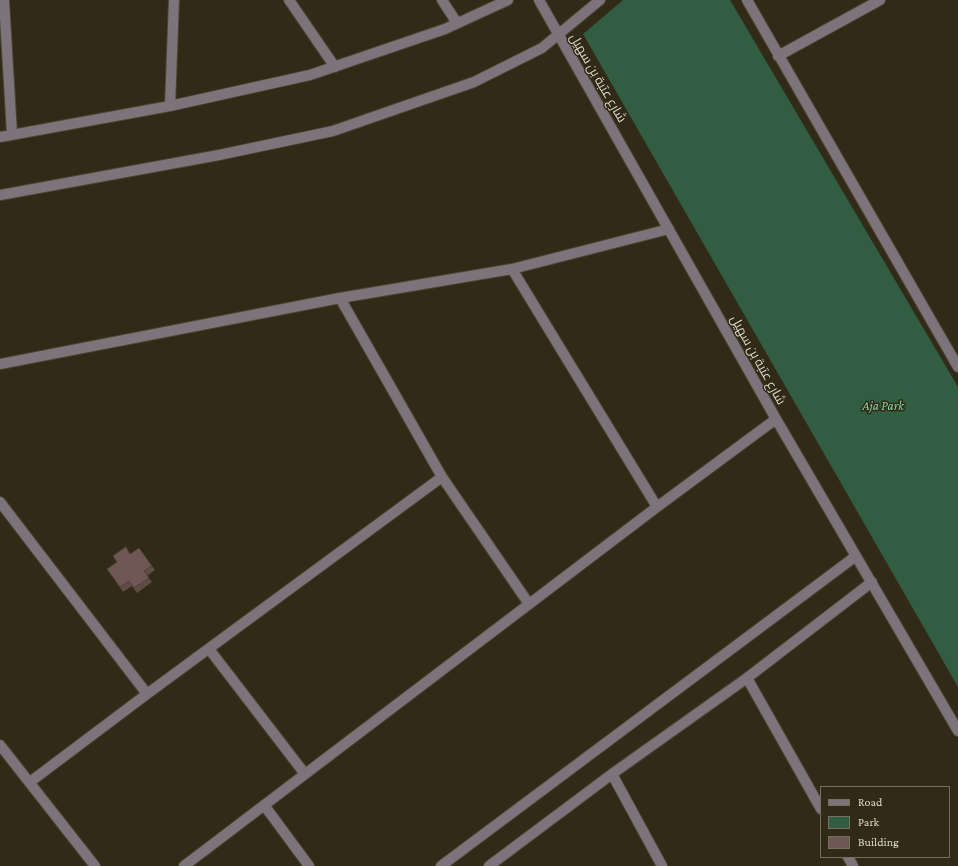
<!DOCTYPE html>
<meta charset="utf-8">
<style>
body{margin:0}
#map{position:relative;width:958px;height:866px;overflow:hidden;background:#302a17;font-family:"Crimson Pro",serif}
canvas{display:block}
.legend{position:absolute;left:820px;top:786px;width:130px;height:72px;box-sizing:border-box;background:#302a17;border:1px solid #757060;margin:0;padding:5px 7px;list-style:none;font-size:12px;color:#dcd8cd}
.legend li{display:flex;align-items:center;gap:8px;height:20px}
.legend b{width:20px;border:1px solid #757060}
</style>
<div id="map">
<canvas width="958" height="866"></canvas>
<ul class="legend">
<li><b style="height:5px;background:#7d747b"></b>Road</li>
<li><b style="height:11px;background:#315d42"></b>Park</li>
<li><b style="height:11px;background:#6f5853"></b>Building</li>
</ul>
</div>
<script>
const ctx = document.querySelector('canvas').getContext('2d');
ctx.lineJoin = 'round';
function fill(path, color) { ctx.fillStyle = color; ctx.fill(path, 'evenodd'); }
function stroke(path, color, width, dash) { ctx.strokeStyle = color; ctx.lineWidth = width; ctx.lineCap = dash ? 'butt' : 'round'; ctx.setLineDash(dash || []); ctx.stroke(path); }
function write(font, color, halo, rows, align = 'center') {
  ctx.font = font + ' "Crimson Pro",Cairo,serif'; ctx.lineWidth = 3; ctx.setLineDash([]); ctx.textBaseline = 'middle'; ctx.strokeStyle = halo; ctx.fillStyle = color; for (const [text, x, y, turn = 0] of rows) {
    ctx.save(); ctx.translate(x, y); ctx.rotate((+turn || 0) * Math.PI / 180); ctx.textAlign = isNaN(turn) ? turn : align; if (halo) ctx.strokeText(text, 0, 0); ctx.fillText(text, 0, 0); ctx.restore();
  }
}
fill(new Path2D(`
 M623,0H730L958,387V687L583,34Z`), '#315d42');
const minor = new Path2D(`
 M4,0L12,134
 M289,0L335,67
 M442,0L457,23
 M539,0L776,419L958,731
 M747,0L958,367
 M778,56L880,0
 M170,106L174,0
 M0,137L170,106L310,75L445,29L508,0
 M0,195L219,155L333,131L474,82L542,48L600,0
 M512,269L657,507
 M340,298L442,477L529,604
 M0,364L340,298L512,269L669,229
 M0,502L147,694
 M209,649L305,774
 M747,678L821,809
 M0,745L95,866
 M612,774L662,866
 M30,782L147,694L442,477
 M264,805L309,866
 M848,857L853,866
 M184,866L657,507L776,419
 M441,866L856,556
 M489,866L612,774L747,678L872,582`);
stroke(minor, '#4c4634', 12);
stroke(minor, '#7d747b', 10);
fill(new Path2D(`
 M139,548L155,570L147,576L152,582L137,593L132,586L123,592L107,569L117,562L130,554Z`), '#5f4c47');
const building = new Path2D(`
 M126,547L130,554L139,548L152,566L144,571L149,578L134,588L129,581L120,587L107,569L117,562L113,556Z`);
fill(building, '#6f5853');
stroke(building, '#4e3e3a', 1);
write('13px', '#dcd8cd', '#302a17', [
 ["شارع عتبة بن سهيل",598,78,60],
 ["شارع عتبة بن سهيل",758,360,61]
]);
write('italic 13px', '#86d5a3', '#302a17', [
 ["Aja Park",883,406]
]);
</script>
